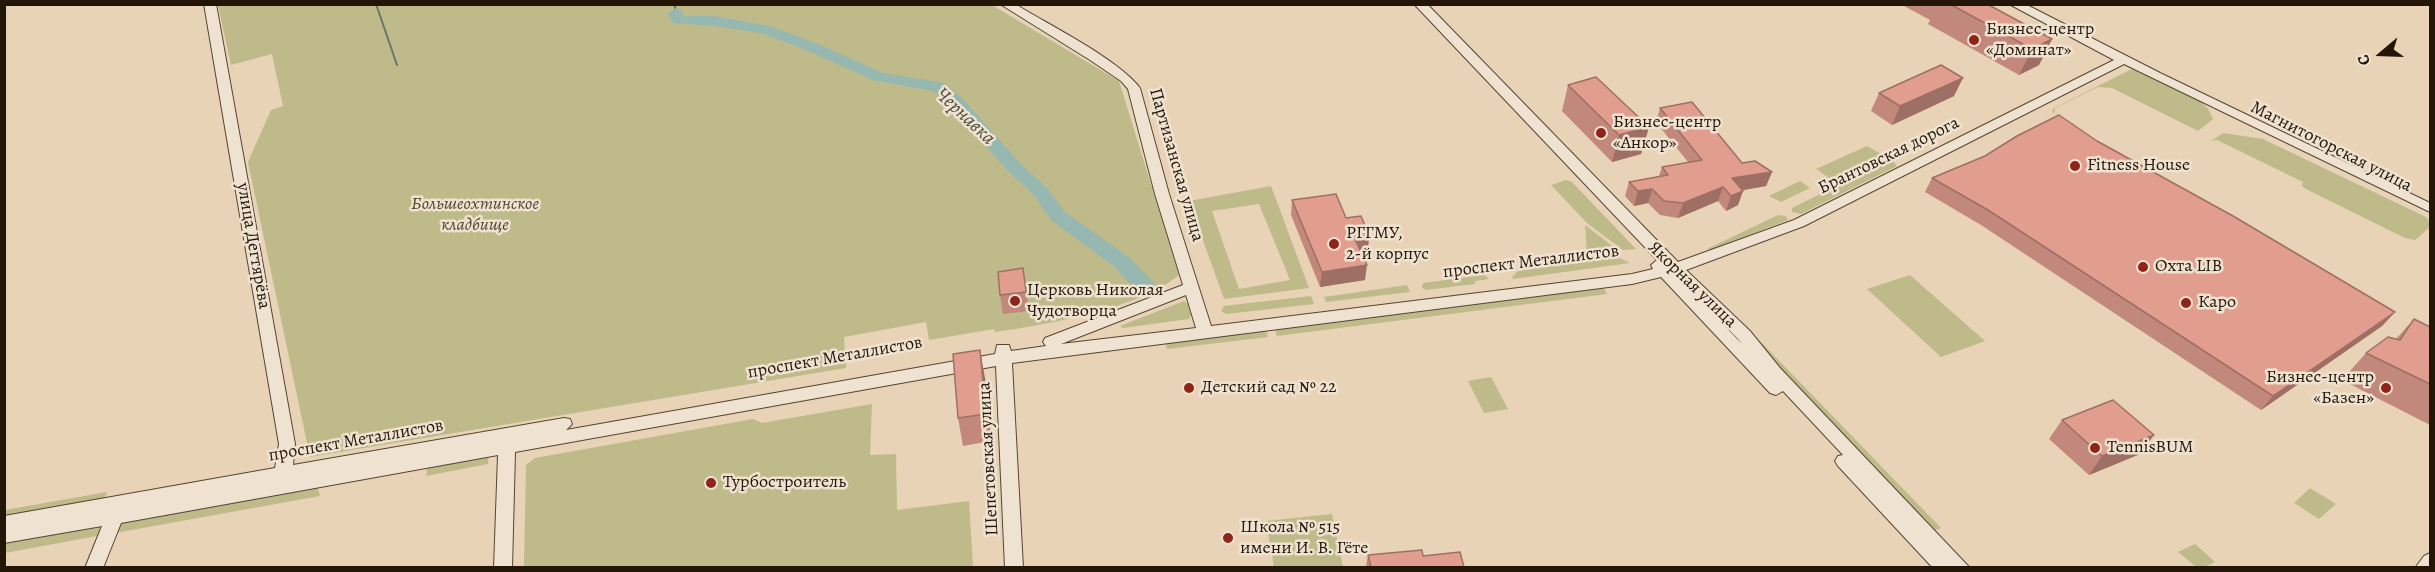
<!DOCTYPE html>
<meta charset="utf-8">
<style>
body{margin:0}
#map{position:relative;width:2435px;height:572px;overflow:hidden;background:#e8d3b7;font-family:Alegreya,serif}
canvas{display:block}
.frame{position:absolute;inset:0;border:6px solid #231608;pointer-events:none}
.north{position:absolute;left:2351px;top:24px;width:60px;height:60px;-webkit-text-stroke:4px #f0e2d0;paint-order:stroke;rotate:251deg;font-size:16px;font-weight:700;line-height:24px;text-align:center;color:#231608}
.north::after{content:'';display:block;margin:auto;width:21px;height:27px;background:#231608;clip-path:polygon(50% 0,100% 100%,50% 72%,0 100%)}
</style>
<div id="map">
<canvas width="2435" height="572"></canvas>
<div class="frame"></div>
<div class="north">С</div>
</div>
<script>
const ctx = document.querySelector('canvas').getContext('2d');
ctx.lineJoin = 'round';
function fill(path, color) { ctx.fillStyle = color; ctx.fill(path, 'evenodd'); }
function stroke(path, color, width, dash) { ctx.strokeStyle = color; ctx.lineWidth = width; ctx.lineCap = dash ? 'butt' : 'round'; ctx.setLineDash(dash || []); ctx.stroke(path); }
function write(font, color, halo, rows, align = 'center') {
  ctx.font = font + ' Alegreya,serif'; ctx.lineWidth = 5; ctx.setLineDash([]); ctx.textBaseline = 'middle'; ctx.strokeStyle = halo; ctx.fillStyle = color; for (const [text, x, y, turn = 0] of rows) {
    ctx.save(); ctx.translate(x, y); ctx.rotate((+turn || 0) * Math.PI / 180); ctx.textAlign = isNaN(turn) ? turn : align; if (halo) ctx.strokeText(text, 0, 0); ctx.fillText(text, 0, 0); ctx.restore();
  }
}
fill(new Path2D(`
 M218,5H992L1119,81L1179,275C1141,308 1045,325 995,332L994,329L929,340L926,322L844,337L846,368L310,457L248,162L271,110L283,106L272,54L231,65Z
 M2132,69L2200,101L2208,109L2213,119L2198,131L2112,88L2098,87L2055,108L2054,114L2052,111L2054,108Z
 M2223,133L2263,139L2426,217L2430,222V227L2415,240L2405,238L2306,189L2302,186L2303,182L2217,140L2211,141Z
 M1867,146L1892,160L1897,166L1801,214L1792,212V208L1839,185L1816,169Z
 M1566,180L1572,182L1636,249L1623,250L1587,223L1551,185Z
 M1800,181L1810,188L1781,202L1769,196Z
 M1271,186L1309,288L1224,299L1189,201ZM1259,204L1290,280L1239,289L1212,211Z
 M1778,215L1786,216L1788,220L1710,250L1707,249Z
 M1585,225L1615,248L1587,252Z
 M1616,256L1630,263L1513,279L1512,277L1518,271Z
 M1484,275L1489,279L1475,281V284L1425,290L1422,287L1423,283Z
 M1910,275L1985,341L1941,357L1867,289Z
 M1407,285L1410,292L1326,302L1324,297Z
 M1603,287L1607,294L1277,336L1275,329Z
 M1311,296L1314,304L1226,314L1221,311L1224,306Z
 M1184,301L1188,304L1191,315L1189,319L1123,328L1120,326Z
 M1266,330L1268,337L1167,349L1165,341Z
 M1759,340L1941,528L1934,531L1779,370Z
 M1491,377L1508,409L1484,413L1468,381Z
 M872,404L870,455L896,454L897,510L969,501L973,567H524L526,465L535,458L753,419L762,423Z
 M489,452L488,464L426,476L428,464Z
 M317,486L320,496L115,533L119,521Z
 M2310,488L2336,504L2319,519L2294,503Z
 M107,492L103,502L5,519V510Z
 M1332,514L1343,567H1274L1266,521Z
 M101,525L97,536L5,553V542Z
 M2195,544L2215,562L2204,567H2196L2178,552Z`), '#beba89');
stroke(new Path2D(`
 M376,4L397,65
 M675,4V9`), '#69776d', 2);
fill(new Path2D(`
 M676,8L681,10L684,16H714L770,26L818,44L883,73L944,83L962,98L1020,163L1046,187L1065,212L1130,258L1154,283L1151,288L1144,290L1128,282L1116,268L1051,220L1034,195L1008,171L950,106L933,91L873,80L806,50L761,33L714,26L673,23L668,13Z`), '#97b7b1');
const minor = new Path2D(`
 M204,4H216L295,444L293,465L564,418L570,419L572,424L566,430L995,354L997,345H1009L1011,351L1046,346L1043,342L1045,338L1183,285L1155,194L1128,89L1121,81L1090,60L1000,4H1015C1049,25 1118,59 1140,88L1169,194L1211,326L1632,274L1653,269L1651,265L1657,260L1414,4H1427L1678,262L1794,220L2114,60L2009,4H2025L2160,73L2430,203V212L2124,64L1804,226L1686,270L1750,331L1780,368L1970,568H1933L1838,466L1835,461L1838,456L1843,455L1783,391L1776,395L1770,393L1661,277L1632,284L1012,363L1023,568H1005L996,366L515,452L512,568H494L498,455L121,523L103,568H85L102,526L4,543V516L275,468L279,444ZM1692,292L1738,339L1742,344ZM1186,295L1196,328L1061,344Z
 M2430,553V568H2415L2424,556Z`);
stroke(minor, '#544534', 2);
fill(minor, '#f0e2d0');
fill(new Path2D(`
 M1905,4H1993L1992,7L2052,39L2039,65L2019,75L1928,24L1930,20L1904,6Z
 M1568,85L1649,127L1641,154L1612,162L1562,111Z
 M1879,93L1954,96L1892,125L1871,111Z
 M1660,108L1742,163L1772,172L1766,186L1742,190L1743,191L1738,205L1726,211L1718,201L1678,218L1660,215L1648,203L1634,206L1625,196L1629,182L1659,176L1662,167L1688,162L1656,122Z
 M2097,141L2395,312L2382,326L2261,410L1981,225L1925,192L1932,178L1985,156Z
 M1292,200L1346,218L1369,235L1368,249L1360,250L1365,280L1320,287L1291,215Z
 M1023,268L1029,311L1003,314L1000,295Z
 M2414,319L2430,327V425L2342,380L2366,353L2396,339Z
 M985,378L991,441L963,446L958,418Z
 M2062,420L2140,454L2089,475L2049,439Z
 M1368,555L1423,556L1464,567H1366Z`), '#c2887b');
fill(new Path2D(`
 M2052,39L2039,65L2019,75L2032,49Z
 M1963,78L1954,96L1892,125L1900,106Z
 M1649,127L1641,154L1612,162L1619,135Z
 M1772,172L1766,186L1727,193L1732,178Z
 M1723,187L1718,201L1678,218L1683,203Z
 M1652,189L1648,203L1634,206L1638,191Z
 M1743,191L1738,205L1726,211L1731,196Z
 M1369,235L1368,249L1353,251L1354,237Z
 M1367,265L1365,280L1320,287L1322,272Z
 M2395,312L2382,326L2261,410L2273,396Z
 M980,350L985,378L991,441L986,414Z
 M2154,435L2140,454L2089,475L2102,456Z`), '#9e6f64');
const building = new Path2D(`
 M1950,4H1987L2052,39L2032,49Z
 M1941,65L1963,78L1900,106L1879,93Z
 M1596,77L1649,127L1619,135L1568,85Z
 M1692,102L1742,163L1755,161L1772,172L1732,178L1743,191L1731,196L1723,187L1683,203L1664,201L1652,189L1638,191L1629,182L1668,175L1662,167L1702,160L1660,108Z
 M2059,115L2097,141L2233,216L2395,312L2273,396L1988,210L1932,178L1985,156L2017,136Z
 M1336,194L1346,218L1361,216L1369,235L1354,237L1367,265L1322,272L1292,200Z
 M1023,268L1026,292L1000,295L998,272Z
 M2414,319L2430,327V384L2366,353L2388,337L2400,340Z
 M980,350L986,414L958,418L953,354Z
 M2113,400L2154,435L2102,456L2062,420Z
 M1422,550L1423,556L1460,552L1464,567H1371L1368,555Z`);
fill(building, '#e19e8f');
stroke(building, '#9e6f64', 1.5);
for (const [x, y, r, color] of [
 [1974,40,6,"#8f2418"],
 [1601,133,6,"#8f2418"],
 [2075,166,6,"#8f2418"],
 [1334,244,6,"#8f2418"],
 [2143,267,6,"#8f2418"],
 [1015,301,6,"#8f2418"],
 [2186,303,6,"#8f2418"],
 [1189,388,6,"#8f2418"],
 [2386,388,6,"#8f2418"],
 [2095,448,6,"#8f2418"],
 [711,483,6,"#8f2418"],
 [1228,538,6,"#8f2418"]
]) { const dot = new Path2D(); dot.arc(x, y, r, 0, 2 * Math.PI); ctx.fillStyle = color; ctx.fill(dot); stroke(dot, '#f0e2d0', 2); }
write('18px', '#231608', '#f0e2d0', [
 ["Бизнес-центр",1986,30],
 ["«Доминат»",1986,51],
 ["Бизнес-центр",1613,123],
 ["«Анкор»",1613,144],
 ["Fitness House",2087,166],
 ["РГГМУ,",1346,234],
 ["2-й корпус",1346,255],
 ["Охта LIB",2155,267],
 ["Церковь Николая",1027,291],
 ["Чудотворца",1027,312],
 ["Каро",2198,303],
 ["Бизнес-центр",2374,378,"right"],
 ["«Базен»",2374,399,"right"],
 ["Детский сад № 22",1201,388],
 ["TennisBUM",2107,448],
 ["Турбостроитель",723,483],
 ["Школа № 515",1240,528],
 ["имени И. В. Гёте",1240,549]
], 'left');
write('18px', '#231608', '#f0e2d0', [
 ["Магнитогорская улица",2331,147,27],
 ["Брантовская дорога",1889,156,-26],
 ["Партизанская улица",1176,165,74],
 ["улица Дегтярёва",253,246,80],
 ["проспект Металлистов",1531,262,-7],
 ["Якорная улица",1692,285,44],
 ["проспект Металлистов",835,358,-10],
 ["проспект Металлистов",356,441,-10],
 ["Шепетовская улица",989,459,-93]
]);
write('italic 18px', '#52472f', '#f0e2d0', [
 ["Большеохтинское",475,205],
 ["кладбище",475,226]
]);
write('italic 20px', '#4c4e43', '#f0e2d0', [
 ["Чернавка",965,117,43]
]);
</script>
